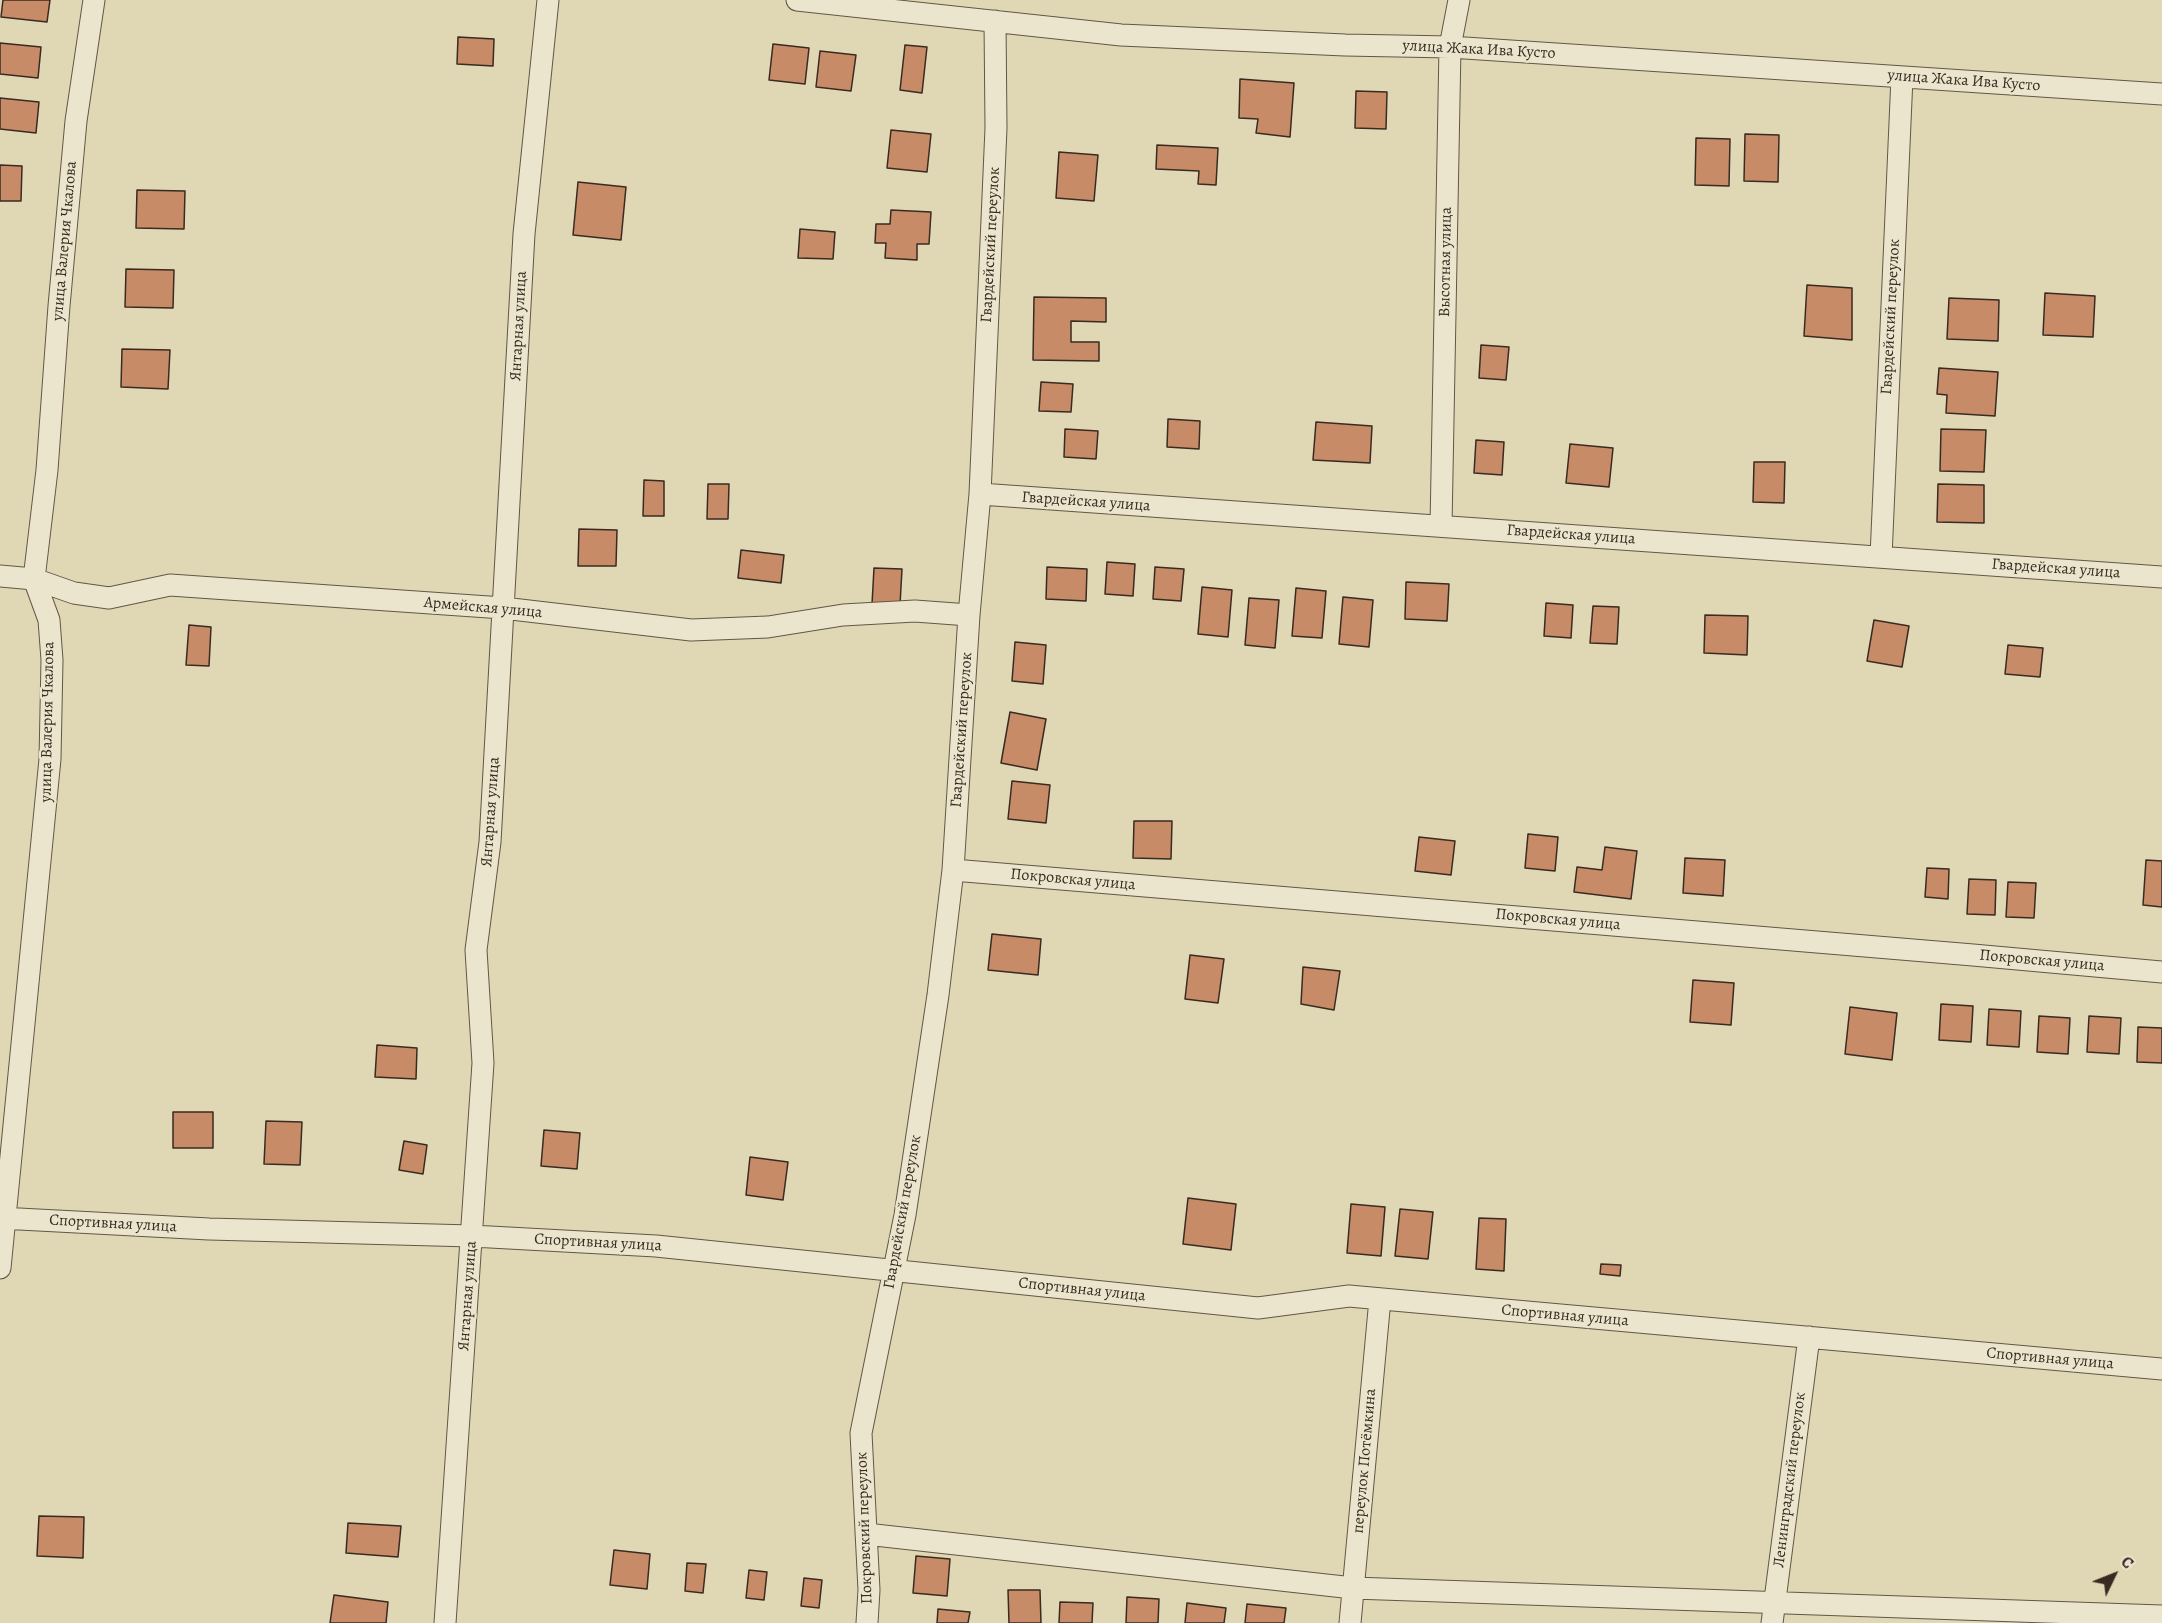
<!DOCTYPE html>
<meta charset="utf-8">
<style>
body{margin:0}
#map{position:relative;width:2162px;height:1623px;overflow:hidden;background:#e0d7b4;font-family:Alegreya,serif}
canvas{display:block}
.north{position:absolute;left:2084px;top:1545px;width:60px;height:60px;-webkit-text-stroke:4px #ebe5ce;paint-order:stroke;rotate:47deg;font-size:16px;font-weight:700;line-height:24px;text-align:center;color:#392b21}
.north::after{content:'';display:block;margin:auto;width:21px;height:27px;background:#392b21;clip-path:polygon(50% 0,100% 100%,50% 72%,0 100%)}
</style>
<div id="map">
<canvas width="2162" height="1623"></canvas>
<div class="north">С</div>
</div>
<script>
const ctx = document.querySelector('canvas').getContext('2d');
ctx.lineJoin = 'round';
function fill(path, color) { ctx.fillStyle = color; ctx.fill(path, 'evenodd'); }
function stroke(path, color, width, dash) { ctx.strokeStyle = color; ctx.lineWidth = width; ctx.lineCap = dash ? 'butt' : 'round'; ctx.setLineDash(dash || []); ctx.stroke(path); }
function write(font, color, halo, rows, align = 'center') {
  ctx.font = font + ' Alegreya,serif'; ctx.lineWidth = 4.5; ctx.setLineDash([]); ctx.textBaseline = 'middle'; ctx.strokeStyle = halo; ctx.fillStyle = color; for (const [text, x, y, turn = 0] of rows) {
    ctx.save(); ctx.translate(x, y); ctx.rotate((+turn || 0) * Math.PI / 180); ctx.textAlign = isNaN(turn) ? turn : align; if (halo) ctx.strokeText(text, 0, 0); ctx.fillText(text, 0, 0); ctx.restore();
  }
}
const building = new Path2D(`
 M3,0H50L47,22L1,17Z
 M458,37L494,39L493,66L457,64Z
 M0,43L41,47L38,78L0,74Z
 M773,44L809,48L805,84L769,80Z
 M905,45L927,47L922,93L900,90Z
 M820,51L856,55L851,91L816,87Z
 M1240,79L1294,83L1290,137L1256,133L1258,119L1239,118Z
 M1356,91L1387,92L1386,129L1355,128Z
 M0,98L39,102L36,133L0,129Z
 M891,130L931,134L927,172L887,168Z
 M1745,134L1779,135L1778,182L1744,181Z
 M1696,138L1730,139L1729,186L1695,185Z
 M1157,145L1218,148L1216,185L1198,184L1199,171L1156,169Z
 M1059,152L1098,155L1094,201L1056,198Z
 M0,165L22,166L21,201H0Z
 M578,182L626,187L621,240L573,235Z
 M137,190L185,191L184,229L136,228Z
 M891,210L931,212L929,244H917V260L885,258L886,243H875L876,224H890Z
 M800,229L835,232L833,259L798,258Z
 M126,269L174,270L173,308L125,307Z
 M1807,285L1852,288V340L1804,336Z
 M2045,293L2095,296L2093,337L2043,335Z
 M1034,297L1106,298V322L1071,321V342H1099V361L1033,360Z
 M1949,298L1999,300L1998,341L1947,339Z
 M1481,345L1509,347L1506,380L1479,378Z
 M122,349L170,350L168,389L121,387Z
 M1939,368L1998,372L1995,416L1946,413L1947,395L1937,394Z
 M1041,382L1073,384L1071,412L1039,411Z
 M1168,419L1200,421L1199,449L1167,447Z
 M1316,422L1372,426L1370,463L1313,460Z
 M1065,429L1098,431L1096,459L1064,457Z
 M1941,429L1986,430L1984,472L1940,471Z
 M1476,440L1504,442L1502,475L1474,473Z
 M1570,444L1613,448L1609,487L1566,483Z
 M1754,462H1785L1784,503L1753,502Z
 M644,480L664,481V516H643Z
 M708,484H729L728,519H707Z
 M1938,484L1984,485V523L1937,522Z
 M579,529L617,530L616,566H578Z
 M741,550L784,555L781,583L738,578Z
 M1107,562L1135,564L1133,596L1105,594Z
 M1047,567L1087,569L1086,601L1046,599Z
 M1155,567L1184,569L1181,601L1153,599Z
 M874,568L902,569L900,605L872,604Z
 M1406,582L1449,584L1447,621L1405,619Z
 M1202,587L1232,590L1228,637L1198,634Z
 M1296,588L1326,591L1322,638L1292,636Z
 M1343,597L1373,600L1369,647L1339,644Z
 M1249,598L1279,600L1275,648L1245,645Z
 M1546,603L1573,605L1571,638L1544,636Z
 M1593,606L1619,607L1617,644L1590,643Z
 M1705,615L1748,616L1747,655L1704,653Z
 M1874,620L1909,626L1902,667L1867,661Z
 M189,625L211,627L209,666L186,665Z
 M1015,642L1046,645L1043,684L1012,681Z
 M2008,645L2043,648L2040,677L2005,674Z
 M1010,712L1046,719L1037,770L1001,763Z
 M1012,781L1050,785L1046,823L1008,819Z
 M1134,821H1172L1171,859L1133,858Z
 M1528,834L1558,837L1555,871L1525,868Z
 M1419,837L1455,841L1451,875L1415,871Z
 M1605,847L1637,851L1631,899L1574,892L1577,867L1602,870Z
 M1685,858L1725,860L1723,896L1683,893Z
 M2146,860L2162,861V907L2143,905Z
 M1927,868L1949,869L1948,899L1925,897Z
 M1969,879L1996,880L1995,915L1967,914Z
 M2008,882L2036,883L2034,918L2006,917Z
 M992,934L1041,939L1038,975L988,970Z
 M1190,955L1224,959L1218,1003L1185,999Z
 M1303,967L1340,971L1334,1010L1301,1004Z
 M1693,980L1734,983L1731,1025L1690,1022Z
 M1941,1004L1973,1006L1971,1042L1939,1040Z
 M1850,1007L1897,1013L1892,1060L1845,1054Z
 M1989,1009L2021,1011L2019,1047L1987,1045Z
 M2039,1016L2070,1018L2068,1054L2037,1052Z
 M2089,1016L2121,1018L2119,1054L2087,1052Z
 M2138,1027L2162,1028V1063L2137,1062Z
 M377,1045L417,1048L416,1079L375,1077Z
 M173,1112H213V1148H173Z
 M266,1121L302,1122L300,1165L264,1164Z
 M544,1130L580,1133L577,1169L541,1166Z
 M404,1141L427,1145L423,1174L399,1170Z
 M750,1157L788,1162L783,1200L746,1195Z
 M1188,1198L1236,1204L1231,1250L1183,1244Z
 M1351,1204L1385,1207L1381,1256L1347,1253Z
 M1400,1209L1433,1212L1428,1259L1395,1256Z
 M1479,1218L1506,1219L1504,1271L1476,1269Z
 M1601,1264L1621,1265L1620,1276L1600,1274Z
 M39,1516L84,1517L83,1558L37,1556Z
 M348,1523L401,1526L398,1557L346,1553Z
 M614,1550L650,1554L647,1589L610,1585Z
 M916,1556L950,1559L947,1596L913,1593Z
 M687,1563L706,1564L703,1593L685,1591Z
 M749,1570L767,1572L764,1600L746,1598Z
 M804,1578L822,1580L819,1608L801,1606Z
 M1008,1590H1040L1041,1623H1009Z
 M334,1595L388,1602L386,1623H330Z
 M1127,1597L1159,1599L1158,1623H1126Z
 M1060,1602L1093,1603L1092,1623H1059Z
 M1187,1603L1226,1608L1224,1623H1185Z
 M1247,1604L1286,1608L1284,1623H1245Z
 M938,1609L970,1612L968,1623H937Z`);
fill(building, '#c78b68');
stroke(building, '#392b21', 1.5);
const minor = new Path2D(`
 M797,0L1121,35L1345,45L1450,47L2162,94
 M980,494L2162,577
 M1441,526L1450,47L1459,0
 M1881,557L1902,77
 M0,576L34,579L74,593L109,598L170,585L503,608L691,630L768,627L843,615L915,611L969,615
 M953,870L1973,955L2162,972
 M0,1218L209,1229L472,1236L656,1246L1258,1308L1349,1296L2162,1369
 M0,1268L50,759L52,660L49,620L34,579L47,470L59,306L76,121L94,0
 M866,1534L1353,1588L2162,1616
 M445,1623L483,1063L476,950L490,842L524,234L548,0
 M867,1623L869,1590L861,1433L905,1215L938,995L953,870L969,615L980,494L996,128L995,21
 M1350,1623L1380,1299
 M1772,1623L1809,1337`);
stroke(minor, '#635646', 23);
stroke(minor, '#ebe5ce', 21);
write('16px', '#392b21', '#ebe5ce', [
 ["улица Жака Ива Кусто",1479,50,3],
 ["улица Жака Ива Кусто",1964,81,4],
 ["улица Валерия Чкалова",65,241,-85],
 ["Гвардейский переулок",991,245,-87],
 ["Высотная улица",1446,262,-89],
 ["Гвардейский переулок",1891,317,-87],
 ["Янтарная улица",519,326,-87],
 ["Гвардейская улица",1086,502,4],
 ["Гвардейская улица",1571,535,4],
 ["Гвардейская улица",2056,569,4],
 ["Армейская улица",483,608,5],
 ["улица Валерия Чкалова",48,722,-89],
 ["Гвардейский переулок",962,730,-86],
 ["Янтарная улица",491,812,-86],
 ["Покровская улица",1073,880,5],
 ["Покровская улица",1558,920,5],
 ["Покровская улица",2042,961,5],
 ["Гвардейский переулок",903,1212,-80],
 ["Спортивная улица",113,1224,3],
 ["Спортивная улица",598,1243,3],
 ["Спортивная улица",1082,1290,6],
 ["Янтарная улица",468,1296,-86],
 ["Спортивная улица",1565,1316,5],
 ["Спортивная улица",2050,1359,5],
 ["переулок Потёмкина",1365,1461,-85],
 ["Ленинградский переулок",1790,1480,-83],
 ["Покровский переулок",865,1528,-92]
]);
</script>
